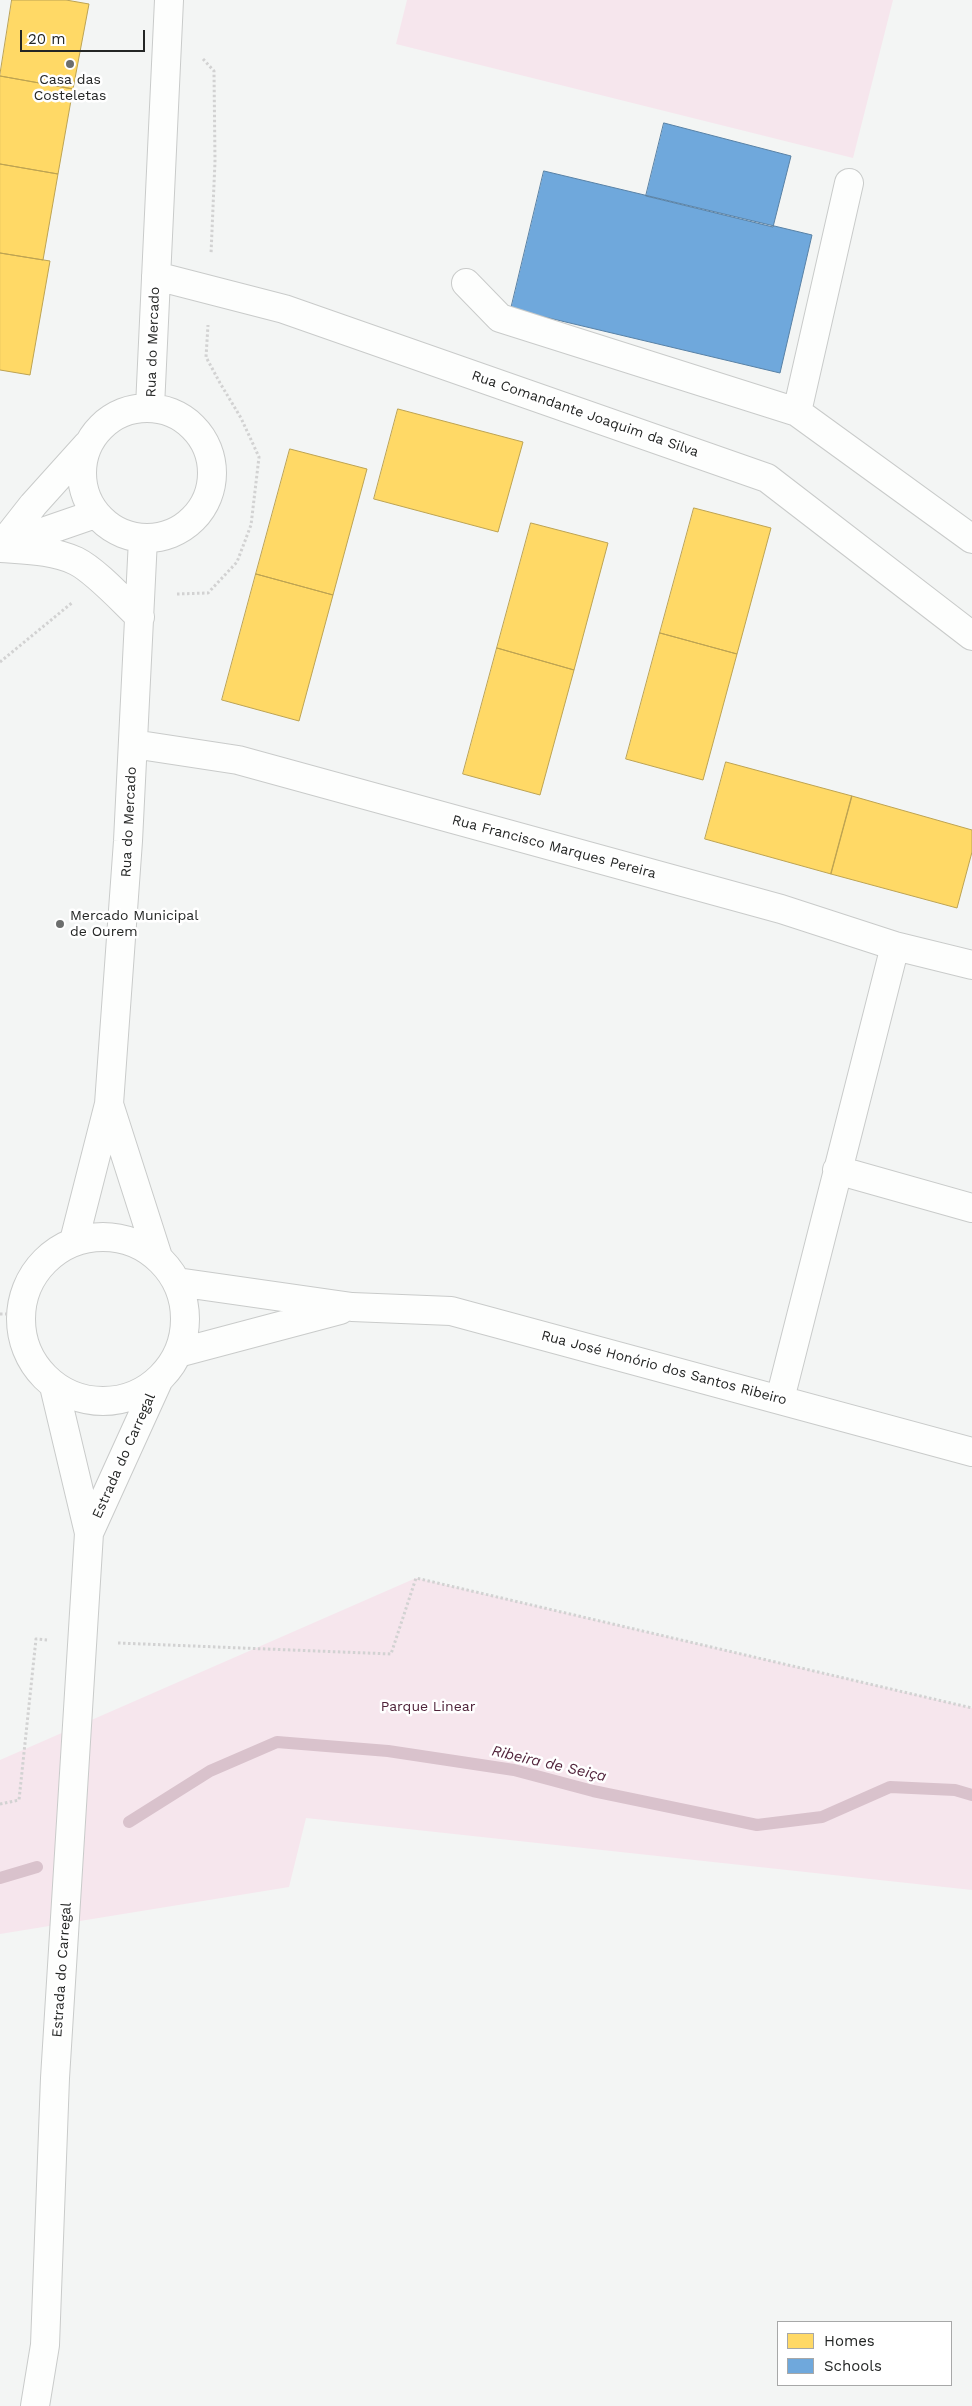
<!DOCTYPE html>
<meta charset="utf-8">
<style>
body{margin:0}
#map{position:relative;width:972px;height:2406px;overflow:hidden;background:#f3f5f4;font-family:"Work Sans",sans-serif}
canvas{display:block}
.legend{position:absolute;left:777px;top:2321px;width:175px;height:65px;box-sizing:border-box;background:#fff;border:1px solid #a7a8a8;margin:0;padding:6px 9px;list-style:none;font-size:15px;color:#242625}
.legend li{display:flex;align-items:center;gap:10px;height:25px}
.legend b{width:25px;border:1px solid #a7a8a8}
.scale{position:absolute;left:20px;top:30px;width:125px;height:22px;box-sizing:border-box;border:2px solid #242625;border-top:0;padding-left:6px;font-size:15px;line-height:18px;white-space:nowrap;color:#242625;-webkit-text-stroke:4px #fff;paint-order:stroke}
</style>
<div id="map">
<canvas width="972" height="2406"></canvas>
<ul class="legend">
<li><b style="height:14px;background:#ffd966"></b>Homes</li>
<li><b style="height:14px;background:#6fa8dc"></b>Schools</li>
</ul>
<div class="scale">20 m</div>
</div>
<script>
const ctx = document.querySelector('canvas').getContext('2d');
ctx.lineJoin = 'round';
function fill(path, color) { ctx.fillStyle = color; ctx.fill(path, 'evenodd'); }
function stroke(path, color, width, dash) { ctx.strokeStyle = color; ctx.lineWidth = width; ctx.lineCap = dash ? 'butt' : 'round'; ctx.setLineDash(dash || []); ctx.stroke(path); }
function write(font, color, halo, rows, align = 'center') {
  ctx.font = font + ' "Work Sans",sans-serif'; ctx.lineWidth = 5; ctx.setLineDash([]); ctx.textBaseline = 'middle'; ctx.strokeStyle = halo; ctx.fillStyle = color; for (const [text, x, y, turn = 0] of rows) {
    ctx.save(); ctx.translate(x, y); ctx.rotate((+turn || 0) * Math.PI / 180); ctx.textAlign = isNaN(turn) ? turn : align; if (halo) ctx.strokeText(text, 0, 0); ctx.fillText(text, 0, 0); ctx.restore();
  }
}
fill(new Path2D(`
 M407,0H893L853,158L396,44Z
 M416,1578L972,1708V1890L306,1818L289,1887L0,1934V1760Z`), '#f6e6ed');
const homes = new Path2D(`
 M12,0H66L89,4L73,89L0,76Z
 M0,76L73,89L58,174L0,164Z
 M0,164L58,174L43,260L0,253Z
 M0,253L50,261L30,375L0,370Z
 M398,409L523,442L498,532L374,499Z
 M290,449L367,469L333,595L256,574Z
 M694,508L771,528L737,654L660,633Z
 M531,523L608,543L574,670L497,648Z
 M256,574L333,595L299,721L222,700Z
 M660,633L737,654L703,780L626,759Z
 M497,648L574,670L540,795L463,774Z
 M726,762L852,796L831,874L705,839Z
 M852,796L972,830V852L957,908L831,874Z`);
fill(homes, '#ffd966');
stroke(homes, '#bda352', 1);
const schools = new Path2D(`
 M664,123L791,156L773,227L646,196Z
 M544,171L812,235L780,373L511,309Z`);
fill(schools, '#6fa8dc');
stroke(schools, '#5881a5', 1);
stroke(new Path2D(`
 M129,1822L210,1771L277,1742L388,1751L514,1770L593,1791L757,1825L822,1817L890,1787L955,1790L972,1795
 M0,1878L37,1867`), '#d9c2cc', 12);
const minor = new Path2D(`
 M156,276L284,309L767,478L972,636
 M466,283L500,318L797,412L972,539
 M150,407L169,0
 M82 473a65 65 0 1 1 130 0a65 65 0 1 1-130 0Z
 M797,412L849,183
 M8,544L95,514
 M0,547L33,505L87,445
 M0,548C25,550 53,550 76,561C96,571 123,601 140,617
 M133,744L238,760L781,909L895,946L972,965
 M109,1104L158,1257
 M837,1170L972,1208
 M21 1319a82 82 0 1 1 164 0a82 82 0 1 1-164 0Z
 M74,1241L109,1104L128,841L143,539
 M177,1282L352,1307L451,1311L972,1452
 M178,1353L340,1310
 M780,1399L895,946
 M89,1533L159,1379
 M35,2406L45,2345L55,2078L89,1533L54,1386`);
stroke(minor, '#c9cbca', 30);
stroke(new Path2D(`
 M203,59L214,71L215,161L211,254
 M177,594L208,593L237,562L251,525L259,457L241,418L220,383L206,357L208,325
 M0,662L73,602
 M0,1314H20
 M118,1643L391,1654L416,1578L972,1708
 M0,1804L19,1800L36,1639L47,1640`), '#d2d2d2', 3, [2.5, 2.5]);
stroke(minor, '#fdfefd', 28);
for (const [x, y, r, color] of [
 [70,64,5,"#6c6e6d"],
 [60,924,5,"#6c6e6d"]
]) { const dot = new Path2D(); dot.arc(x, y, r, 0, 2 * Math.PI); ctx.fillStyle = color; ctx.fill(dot); stroke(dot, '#fff', 2); }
write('14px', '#242625', '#fff', [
 ["Casa das",70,80],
 ["Costeletas",70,96],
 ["Mercado Municipal",70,916,"left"],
 ["de Ourem",70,932,"left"]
]);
write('14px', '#242625', '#fff', [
 ["Rua do Mercado",153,342,-88],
 ["Rua Comandante Joaquim da Silva",585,414,19],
 ["Rua do Mercado",129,822,-87],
 ["Rua Francisco Marques Pereira",554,847,15],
 ["Rua José Honório dos Santos Ribeiro",664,1368,15],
 ["Estrada do Carregal",124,1456,-66],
 ["Estrada do Carregal",62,1970,-86]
]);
write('14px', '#4f2239', '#fff', [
 ["Parque Linear",428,1707]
]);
write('italic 15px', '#53263d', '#fff', [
 ["Ribeira de Seiça",549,1764,13]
]);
</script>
